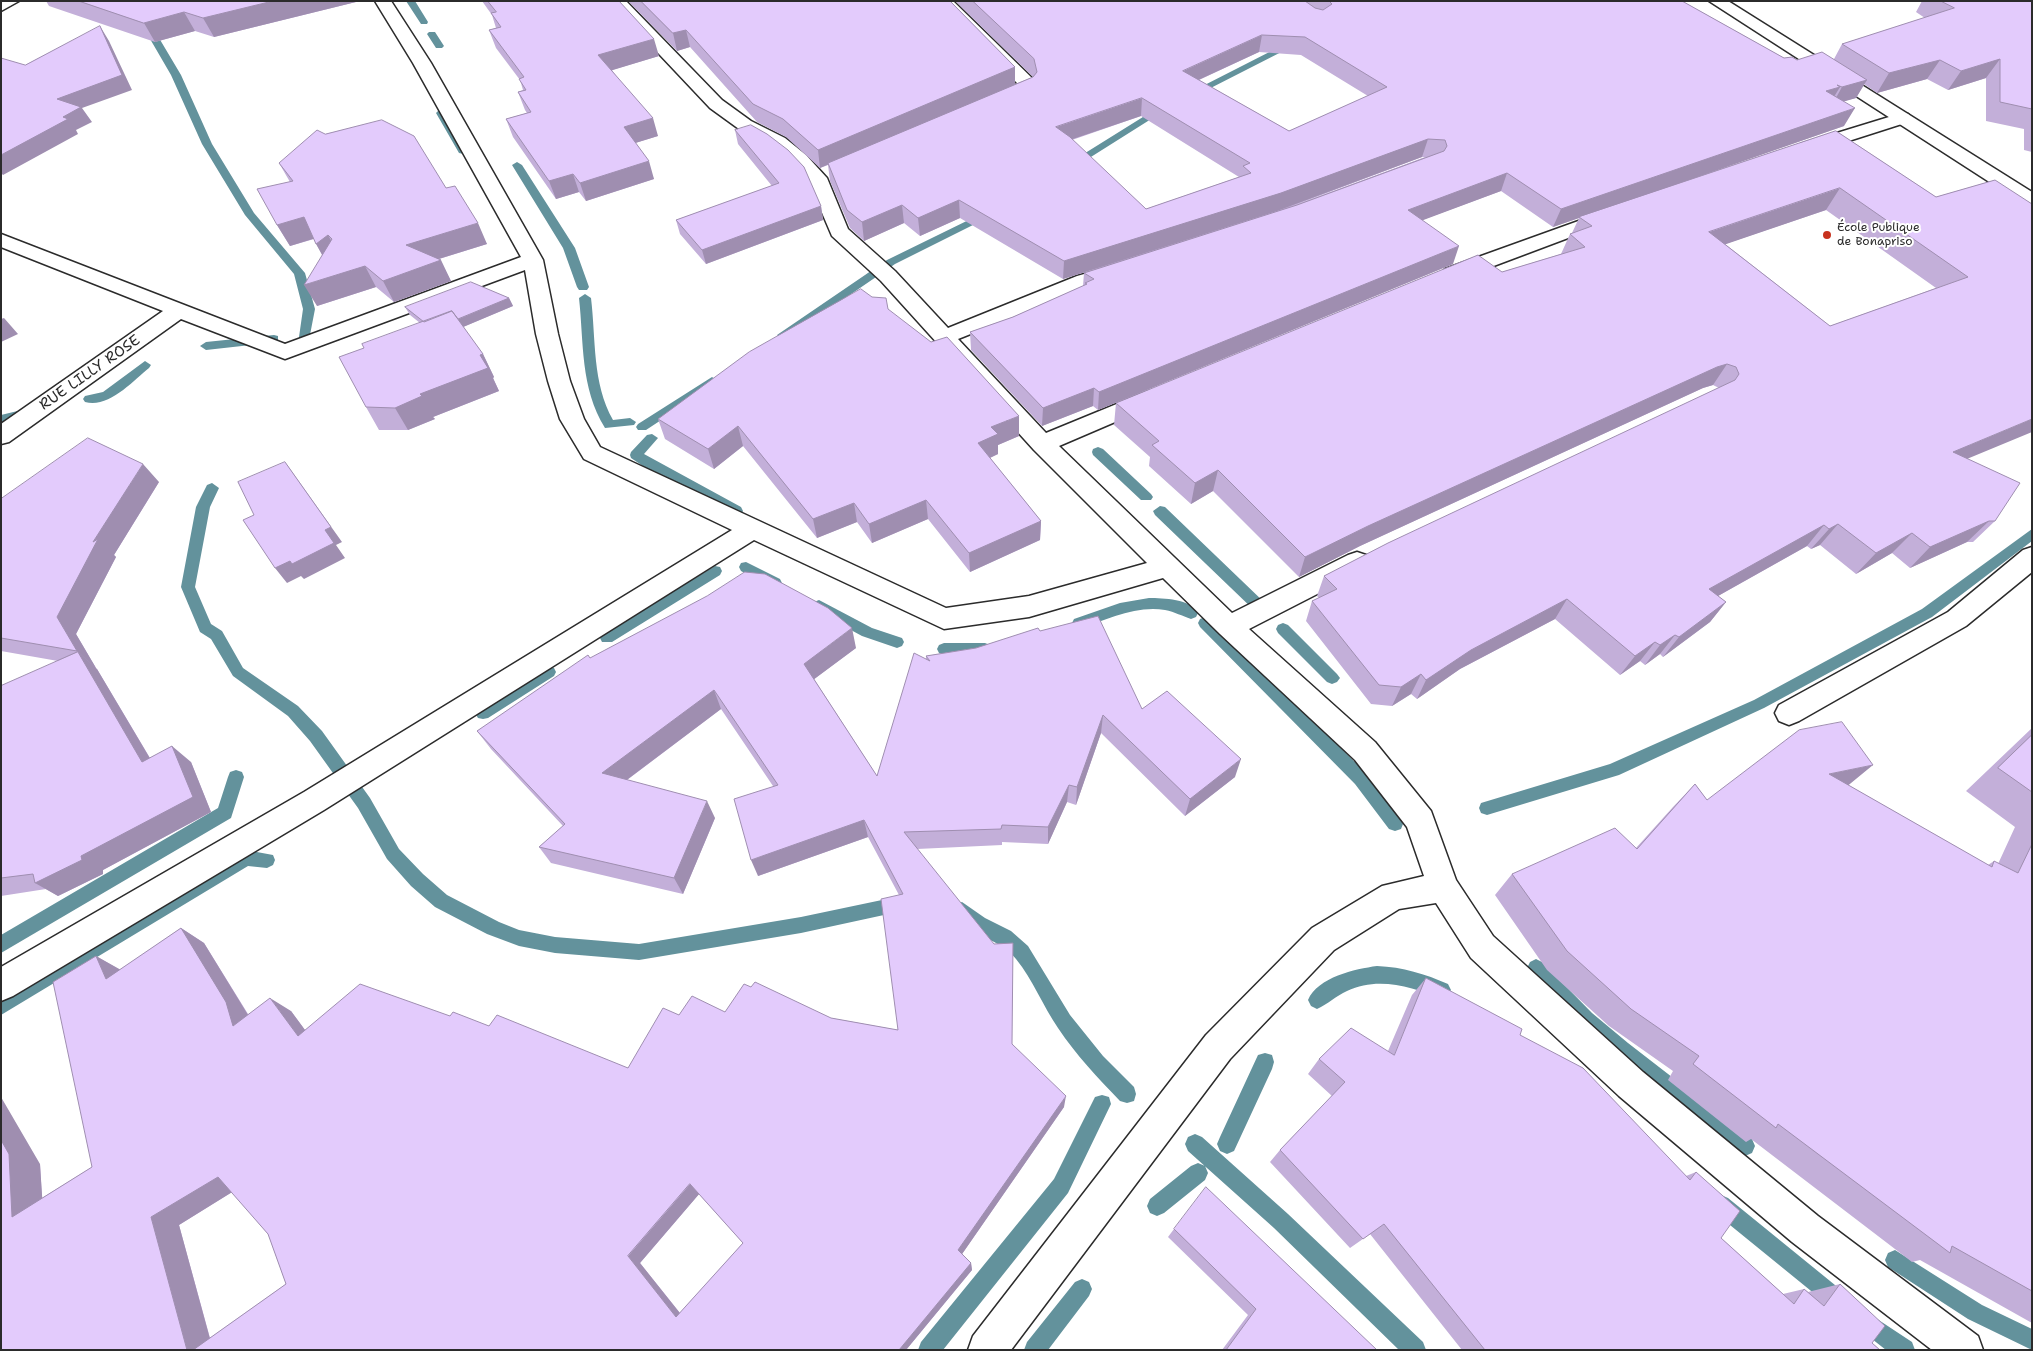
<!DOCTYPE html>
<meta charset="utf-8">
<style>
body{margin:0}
#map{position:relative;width:2033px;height:1351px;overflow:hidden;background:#fff;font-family:"Shantell Sans",sans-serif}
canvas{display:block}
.frame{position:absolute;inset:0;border:2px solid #2b2b2b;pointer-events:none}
</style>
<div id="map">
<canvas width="2033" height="1351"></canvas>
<div class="frame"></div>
</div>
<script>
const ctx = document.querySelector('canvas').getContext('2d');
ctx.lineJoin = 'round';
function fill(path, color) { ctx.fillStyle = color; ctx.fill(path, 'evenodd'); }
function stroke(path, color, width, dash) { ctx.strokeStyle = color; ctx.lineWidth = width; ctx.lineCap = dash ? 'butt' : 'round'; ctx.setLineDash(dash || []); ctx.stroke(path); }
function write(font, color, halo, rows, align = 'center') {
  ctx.font = font + ' "Shantell Sans",sans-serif'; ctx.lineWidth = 4; ctx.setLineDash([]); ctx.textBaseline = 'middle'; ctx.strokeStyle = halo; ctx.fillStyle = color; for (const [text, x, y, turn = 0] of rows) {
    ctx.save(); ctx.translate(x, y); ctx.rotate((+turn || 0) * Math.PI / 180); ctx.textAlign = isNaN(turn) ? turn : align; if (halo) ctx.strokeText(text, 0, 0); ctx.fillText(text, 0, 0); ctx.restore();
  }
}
fill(new Path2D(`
 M128,1H137L181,75L212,144L254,213L305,273L315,309L309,340L305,341L299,337L303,309L294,274L245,215L202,144L171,75Z
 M406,1H415L428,22L427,24H421Z
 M429,32H435L444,46L442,48H436L427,34Z
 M1289,42L1297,44L1195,96L1187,94Z
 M1159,107L1167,109L1075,167L1071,168L1066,165Z
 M438,111L446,113L469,153L468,155L459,153L436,113Z
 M517,162L522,165L575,248L589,287L587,290H579L577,287L563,248L512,165Z
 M985,212L990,215L989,217L895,264L787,338H779L777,335L887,260Z
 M585,294L591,298C596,339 592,383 613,420L630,418L636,422L634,425L605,428C580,387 584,343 579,298Z
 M274,335L278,336V342L206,350L200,346L206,342Z
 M145,361L151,365L149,368C133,381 108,409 85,402L83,399L85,396L103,392Z
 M712,377L718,381L716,384L646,430H638L636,427L638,424Z
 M34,407L40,411L38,414L1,423V415Z
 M652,434L658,438L644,454L741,507L743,511L741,515H731L652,472L631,458L630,455L631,452L647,435Z
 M1098,447L1103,449L1151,494L1153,497L1151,500H1141L1093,455L1092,452L1093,449Z
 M212,483L219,488L210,507L195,587L211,624L222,631L243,668L298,706L322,731L370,798L399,849L423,874L447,895L499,922L519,930L555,937L639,944L801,917L901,896L907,898L910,904L907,910L801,933L639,960L555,953L519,946L487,934L435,907L411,886L387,859L358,808L310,741L288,716L233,676L211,639L200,632L181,587L196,507L207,485Z
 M1160,506L1165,507L1266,604L1268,608L1266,612H1256L1155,515L1153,511Z
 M2032,529V541L1932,617L1764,708L1619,775L1487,815L1481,813L1479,808L1481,803L1610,764L1754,700L1922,609Z
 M746,562L780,579L782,583L780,587H770L741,571L739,567L741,563Z
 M715,566L720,567L722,571L720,575L612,642H602L600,638L602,634Z
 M1149,598C1163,598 1191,599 1198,613L1196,617L1191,619C1182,616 1175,612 1165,610C1136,605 1106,620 1079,629L1074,627L1072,623L1074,619L1120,603Z
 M819,600L872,628L902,638L904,642L902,646L897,648L862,636L814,610L812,606L814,602Z
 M1205,617L1210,619L1367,774L1401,819L1403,824L1401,829L1395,831L1389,829L1355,784L1200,627L1198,623L1200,619Z
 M1283,623L1288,625L1337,674L1340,678L1337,682L1332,684L1327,682L1278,633L1276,629L1278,625Z
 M944,643H985L990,645L992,649L990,653L985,655H944L939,653L937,649L939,645Z
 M549,666L554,668L556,672L554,676L488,718L483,719L478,718L475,713L478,708Z
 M236,770L242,772L244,777L231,818L1,953V935L218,808L228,777L230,772Z
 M246,850L273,855L275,860L273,865L267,868L248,866L1,1015V996Z
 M962,902L985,918L1011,931L1028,946L1070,1015L1103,1056L1134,1087L1136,1094L1134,1101L1127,1103L1120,1101C1098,1078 1076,1055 1058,1028C1043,1006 1033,980 1016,959C1000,938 964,935 953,910L956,904Z
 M1536,959L1542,962L1592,1013L1628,1043L1752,1139L1755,1146L1752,1153L1745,1156L1738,1153L1614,1057L1580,1025L1530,974L1527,968L1530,962Z
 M1377,966C1403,967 1425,974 1448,984L1451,990L1448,996L1442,999C1413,987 1378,976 1347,991C1336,996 1328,1004 1317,1009L1311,1006L1308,1000C1318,977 1355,969 1377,966Z
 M1265,1053L1272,1055L1274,1062L1272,1069L1234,1151L1227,1154L1220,1151L1217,1144L1220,1137L1258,1055Z
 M1102,1095L1109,1097L1111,1104L1068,1193L943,1350H918L921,1342L1054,1179L1095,1097Z
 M1195,1134L1202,1137L1288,1214L1423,1342L1426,1350H1399L1274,1228L1188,1151L1185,1144L1188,1137Z
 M1198,1163L1205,1166L1208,1173L1205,1180L1164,1213L1157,1216L1150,1213L1147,1206L1150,1199L1191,1166Z
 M1721,1195L1728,1198L1846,1294L1849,1301L1846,1308L1839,1311L1832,1308L1714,1212L1711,1205L1714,1198Z
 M1895,1250L1982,1305L2032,1329V1350L1968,1319L1888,1267L1885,1260L1888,1253Z
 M1082,1279L1089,1282L1092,1289L1089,1296L1048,1350H1024L1027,1342L1075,1282Z
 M1865,1311L1912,1342L1915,1350H1886L1858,1328L1855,1321L1858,1314Z`), '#63929c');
const minor = new Path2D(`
 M1,1H19L1,11Z
 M375,1H391L431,63L543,260L558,334L570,381L584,419L600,447L946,608L1029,596L1147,563L1034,450L881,281L832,236L808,180L792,163L771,146L739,129L710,108L609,1H626L722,100L751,121L785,138L806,155L827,178L848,229L895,271L948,328L1077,276L1120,264L1127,266L1130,270L1127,274L1091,286L958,339L1046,433L1141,394L1149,391L1157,394L1160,399L1157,404L1059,446L1232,613L1348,555L1357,552L1366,555L1370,562L1366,569L1249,629L1375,742L1431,811L1456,880L1493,936L1643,1072L1818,1216L1978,1336L1983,1350H1932L1792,1242L1619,1096L1471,958L1436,903L1399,909L1334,950L1230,1059L1011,1350H968L973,1336L1206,1035L1312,928L1382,886L1424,876L1407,827L1355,760L1220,634L1163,578L1029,617L944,629L754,540L324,810L13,996L1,1001V967L304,792L732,530L584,459L560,419L548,381L536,334L525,270L285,359L181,319L9,442L1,444V424L163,311L1,247V234L285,344L521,257L413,63Z
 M936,1H953L1032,78L1035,89L1032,93L1007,106H995L992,102L995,98L1017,87V83Z
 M1902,113L1908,114L1911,118L1908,122L1808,154L1801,152L1799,148L1801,144Z
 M1609,210L1616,212L1619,216L1616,220L1459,279L1452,280L1445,279L1442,274L1445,269Z
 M2032,547V572L1966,626L1799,721L1789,725L1779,721L1775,713L1779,705L1948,612L2023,550Z`);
const major = new Path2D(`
 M1709,1H1728L2032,192V207L2025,205Z`);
stroke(minor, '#2b2b2b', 3);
stroke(major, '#2b2b2b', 3);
fill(minor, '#fff');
fill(major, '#fff');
fill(new Path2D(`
 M46,1H356V2L214,37L195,31L155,42L49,6Z
 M482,1H619L659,56L612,70L658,136L635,143L654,179L586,201L579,192L556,199L513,137L506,119L527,113L525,110L518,92L523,90L520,80L496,48L489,30L496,28L492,15Z
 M628,1H950L1015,67V84L1033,77L955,1H1682L1784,58L1797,60L1834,59L1842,44L1925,18L1916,12L1922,1H2032V152L2024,150V129L1986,121V78L1948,90L1927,79L1877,93L1864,84L1856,98L1844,101V126L1670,186L1836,131L1936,197L1995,180L1968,459L1995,521L1973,542H1967L1910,568L1892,553L1856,574L1820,545L1811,549L1807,546L1718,596L1726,602L1710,622L1663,657L1660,654L1645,665L1640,661L1620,675L1555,619L1460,669L1417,699L1411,694L1392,706L1371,704L1306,621L1312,601L1319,598L1317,596L1324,576L1719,388L1713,385L1703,388L1360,546L1299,577L1213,491L1191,504L1149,466L1150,457L1114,425L1116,403L1502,272L1561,254L1570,234L1572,233L1579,218L1553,227L1501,191L1422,220L1453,264L1098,410L1093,406L1042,426L971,350L970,332L1013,317L1083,286L1084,273L1095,269L1063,279L960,218L920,236L904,223L864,241L850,228L830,181L828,165L820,168L786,137L757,122L690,47L677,51ZM1259,52L1301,55L1368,96L1289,131L1199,80ZM1141,116L1239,177L1146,209L1072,140ZM1422,157H1425L1287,208ZM1826,210L1936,288L1830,326L1725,244Z
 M735,130L821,206L823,220L706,264L680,234L676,220L772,186L738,144Z
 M279,163L446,188L487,244L439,259L451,281L394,302L376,287L317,306L322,255L314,239L290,246L277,225L290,182Z
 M509,298L513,306L463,327L483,354L494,377L493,378L499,391L433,417L435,419L408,430H379L366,407L364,348L420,323L410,315L405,307Z
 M888,309L1019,436L998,445V454L990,458L1041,521L1040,540L970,572L928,519L872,543L857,522L817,538L743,446L714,469L665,439L658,419Z
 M159,482L114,555L116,557L76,634L96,668H95L97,669L150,758L191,762L211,812L103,870V874L58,896L46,889L1,896V686L58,661L1,651V499Z
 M1040,631L1142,709L1235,777L1185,816L1101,733L1076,805L1067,802L1048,844L1002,842V845L917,849L1012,1044L1064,1107L962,1254L971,1263L972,1270L906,1350H1L40,1164L42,1198L92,1167L96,956L120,970L181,928L204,943L248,1014L291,1011L305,1030L450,1016L489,1026L628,1068L679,1015L725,1012L831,1018L898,1030L899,895L868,837L758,876L773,786L721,709L627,780L715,818L683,894L551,863L539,847L563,826L491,749L477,731L590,658L856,648L814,679L877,776L926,659V656L976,648ZM232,1192L268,1234L286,1284L210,1338L179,1225ZM699,1194L743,1243L680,1313L640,1263Z
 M2032,728V1323L1920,1260L1912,1262L1751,1139L1746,1142L1668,1080L1673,1071L1609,1026L1547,970L1495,895L1512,874L1636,848L1673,807L1695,784L1707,800L1848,785L1988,865L1994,861L1998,864L2015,827L1966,791Z
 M1426,978L1520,1035L1686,1176L1696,1172L1721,1238L1783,1294L1804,1289L1808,1292L1840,1284L1872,1343L1880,1350H1462L1370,1234L1350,1248L1270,1162L1280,1150L1332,1096L1308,1074L1319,1059L1388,1051L1412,995Z
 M1174,1229L1377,1350H1222L1248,1315L1168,1237Z`), '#c3afd9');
fill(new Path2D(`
 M273,1H356V2L214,37L203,18Z
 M184,12L195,31L155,42L144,23Z
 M100,26L109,41L132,90L82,108L92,122L76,130L78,134L3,175L1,173V155L63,117L57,99Z
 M686,30L690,47L677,51L673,33Z
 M1262,35L1259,52L1181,88L1183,71Z
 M654,39L659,56L603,73L598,55Z
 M2000,59L1986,78L1948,90L1961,71Z
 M1940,60L1927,79L1877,93L1889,73Z
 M1015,67V85L820,168L818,150Z
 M1867,80L1856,98L1832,105L1842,87Z
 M1840,87L1829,105L1826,91Z
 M1142,98L1141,116L1055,145L1056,127Z
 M1855,108L1844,126L1580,218L1579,217V218L1553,227L1561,209Z
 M653,118L658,136L629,145L624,127Z
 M1428,139L1422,157L1277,211L1063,279L1064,261Z
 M649,161L654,179L586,201L580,183Z
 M1507,173L1501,191L1402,228L1408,210Z
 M573,174L579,192L556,199L549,181Z
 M1840,188L1826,210L1697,254L1709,232Z
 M959,200L960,218L920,236L918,218Z
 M902,205L904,223L864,241L862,222Z
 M821,206L823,220L706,264L702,250Z
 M304,217L316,238L290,246L277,225Z
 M478,223L487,244L416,266L406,245Z
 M328,235L340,257L328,265L316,244Z
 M1459,246L1453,264L1098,410L1099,392Z
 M441,260L451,281L394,302L383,281Z
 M365,266L376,287L317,306L304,285Z
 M509,298L513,306L437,338L433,330Z
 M4,318L18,334L1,342V319Z
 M483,354L494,377L493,378L499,391L433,417L435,419L408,430L395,408L420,394L480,355Z
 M1727,364L1713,385L1703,388L1360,546L1299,577L1305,557L1368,526L1717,367Z
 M1094,388L1093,406L1042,426L1043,408Z
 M1019,416V436L998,445V454L979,463L978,443L991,427Z
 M2032,419V432L1933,473L1953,452Z
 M738,426L743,446L714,469L708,449Z
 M285,462L342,542L336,545L345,558L304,579L301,576L287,583L275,568L325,530Z
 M143,464L159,482L114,555L116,557L76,634L96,668L77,651L57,617L93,542Z
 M1218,470L1213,491L1191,504L1195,483Z
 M926,500L928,519L872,543L869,524Z
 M854,503L857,522L817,538L813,519Z
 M1041,521L1040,540L970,572L969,553Z
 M1989,521L1967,542L1910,568L1930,547Z
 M1838,524L1820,545L1811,549L1829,529Z
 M1824,525L1807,546L1693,610L1709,589Z
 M1912,533L1892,553L1856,574L1876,553Z
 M1567,599L1555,619L1460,669L1417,699L1426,680L1471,650Z
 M1726,602L1710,622L1663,657L1679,637Z
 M852,628L856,648L809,683L804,664Z
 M1675,635L1660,654L1645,665L1660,645Z
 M1655,642L1640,661L1620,675L1635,656Z
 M78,652L97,669L161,777L142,762Z
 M1421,674L1411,694L1392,706L1401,687Z
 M714,690L721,709L612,791L602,773Z
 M1103,715L1101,733L1076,805L1077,787Z
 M172,746L191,762L211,812L103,870V874L58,896L35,883L81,856Z
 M1241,759L1235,777L1185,816L1190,799Z
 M1873,765L1845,788L1829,774Z
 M1069,785L1067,802L1048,844V827Z
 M707,801L715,818L683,894L674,878Z
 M864,820L868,837L758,876L751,860Z
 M181,928L204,943L248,1015L233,1026Z
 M96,956L121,970L106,979Z
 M270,998L291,1011L319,1049L298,1036Z
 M1066,1096L1064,1107L960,1257L958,1250Z
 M1,1097L40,1164L44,1225L12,1217L1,1140Z
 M218,1177L242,1186L179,1225L213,1350H187L151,1217Z
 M690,1184L700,1193L640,1263L687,1322L676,1317L628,1256Z
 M971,1263L972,1270L906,1350H899Z`), '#9f8eb0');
const building = new Path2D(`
 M79,1H273L203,18L184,12L144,23Z
 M488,1H619L654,39L598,55L653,118L624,127L649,161L580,183L573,174L549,181L506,119L531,112L518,92L526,90L519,79L524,77L489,30L501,27L491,13L496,12Z
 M641,1H950L1015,67L818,150L783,119L753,104L686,30L673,33Z
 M973,1H1305L1315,8L1323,10L1332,4L1329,1H1682L1784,58L1792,57L1797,60L1822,52L1867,80L1842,87L1837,85L1840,87L1826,91L1855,108L1561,209L1507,173L1408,210L1459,246L1099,392L1094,388L1043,408L970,332L1013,317L1087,284L1085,283L1094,279L1084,273L1297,205L1444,151L1447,146L1445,140L1428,139L1281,193L1064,261L959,200L918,218L902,205L862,222L847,210L828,163L1033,77L1037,72L1034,59ZM1262,35L1305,37L1387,87L1289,131L1183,71ZM1142,98L1250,163L1243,166L1251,173L1146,209L1070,137L1056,127Z
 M1941,1H2032V109L2000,102V59L1961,71L1940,60L1889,73L1842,44L1954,8Z
 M100,26L122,75L57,99L81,107L63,117L68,119L1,155V58L25,65Z
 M382,120L414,136L446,188L455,186L478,223L406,245L441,260L383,281L365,266L304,285L332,239L328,235L316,244L304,217L277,225L257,189L293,181L279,163L317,130L325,134Z
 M751,125L767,134L788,150L804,167L821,206L702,250L676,220L779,183L735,130Z
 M1836,131L1936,197L1995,180L2032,204V419L1953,452L2020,483L1995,521H1989L1930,547L1912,533L1876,553L1838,524L1829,529L1824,525L1709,589L1726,602L1679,637L1675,635L1660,645L1655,642L1635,656L1567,599L1471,650L1426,680L1421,674L1401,687L1379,685L1312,601L1337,589L1324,576L1388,543L1735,380L1739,374L1736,367L1727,364L1717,367L1368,526L1305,557L1218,470L1195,483L1152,445L1159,441L1116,403L1478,255L1502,272L1585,247L1570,234L1592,226L1579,217ZM1840,188L1968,277L1830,326L1709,232Z
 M471,282L509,298L458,319L452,311L424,322L405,307Z
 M861,289L872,297L886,298L888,309L931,342L947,337L1019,416L991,427L998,434L978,443L1041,521L969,553L926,500L869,524L854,503L813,519L738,426L708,449L658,419L749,352Z
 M452,311L483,354L480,355L488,368L420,394L422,396L395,408L366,407L339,357L364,348L362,344Z
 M88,438L143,464L93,542L98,539L57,617L77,651L1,638V499Z
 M285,462L331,527L325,530L334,543L292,564L290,561L275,568L243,520L254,515L238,482Z
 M745,572L765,574L828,608L852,628L804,664L877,776L914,653L930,661L926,656L976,648L1038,628L1040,631L1098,616L1142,709L1167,691L1241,759L1190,799L1103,715L1077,787L1069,785L1048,827L1002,825L1001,829L904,832L994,944L1013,943L1012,1044L1066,1096L958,1250L971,1263L899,1350H193L286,1284L268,1234L218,1177L151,1217L187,1350H1V1140L9,1154L12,1217L92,1167L53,982L96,956L106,979L181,928L226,1002L233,1026L270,998L298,1036L360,984L450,1016L453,1012L489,1026L497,1015L628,1068L663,1008L679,1015L692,996L725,1012L744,984L751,987L755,982L831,1018L898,1030L881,899L903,894L864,820L751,860L734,799L778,785L714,690L602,773L707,801L674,878L539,847L565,824L477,731L588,655L590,658L707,596ZM690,1184L743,1243L676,1317L628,1256Z
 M78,652L142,762L172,746L193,797L81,856L82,860L35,883L33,874L1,878V686Z
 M1842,722L1873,765L1829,774L1992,867L1994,861L2018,873L2032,844V1291L1952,1246L1950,1253L1778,1124L1776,1128L1693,1064L1699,1056L1631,1009L1567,951L1512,874L1615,828L1637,849L1695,784L1707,800L1799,730Z
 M2032,735V792L1998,768Z
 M1426,978L1522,1029L1520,1035L1583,1068L1690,1180L1696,1172L1740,1211L1721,1238L1794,1304L1804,1289L1824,1306L1840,1284L1885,1326L1872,1343L1880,1350H1485L1384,1224L1363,1239L1280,1150L1345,1082L1319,1059L1351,1028L1394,1055Z
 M1206,1187L1377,1350H1226L1256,1309L1174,1229Z`);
fill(building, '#e3cbfc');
stroke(building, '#9f8eb0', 1);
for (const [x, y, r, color] of [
 [1827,235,5,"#c8321e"]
]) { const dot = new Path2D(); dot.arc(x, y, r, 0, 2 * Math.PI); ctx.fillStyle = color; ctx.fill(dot); stroke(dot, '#fff', 2); }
write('12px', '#2b2b2b', '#fff', [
 ["École Publique",1837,228],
 ["de Bonapriso",1837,242]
], 'left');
write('15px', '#2b2b2b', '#fff', [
 ["RUE LILLY ROSE",90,373,-35]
]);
</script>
